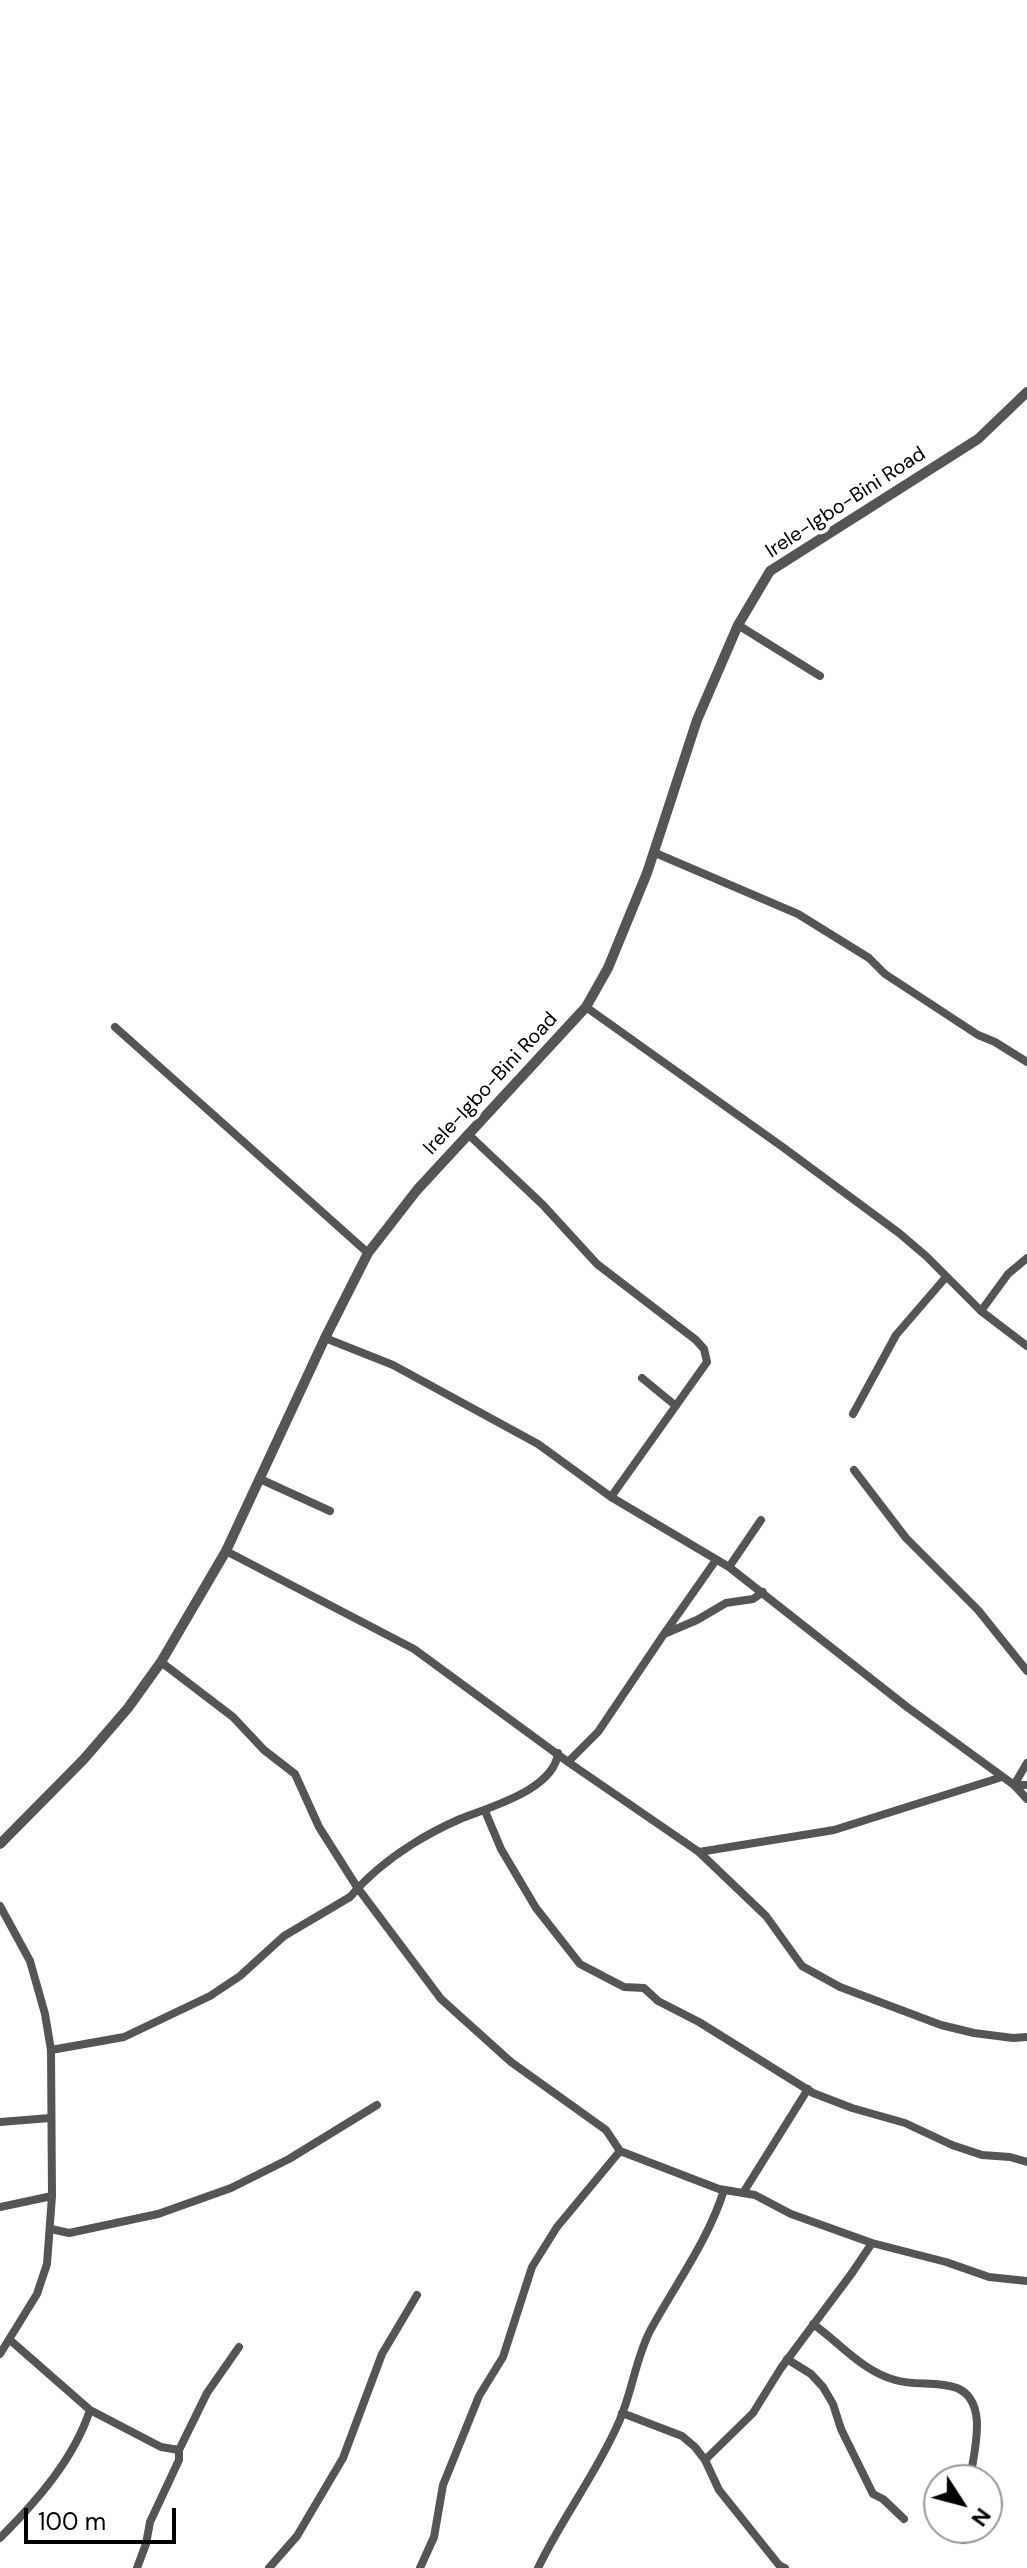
<!DOCTYPE html>
<style>
body{margin:0}
#map{position:relative;width:1027px;height:2568px;overflow:hidden;background:#fff;font-family:"DM Sans",sans-serif}
canvas{display:block}
.north{position:absolute;left:923px;top:2464px;width:80px;height:80px;box-sizing:border-box;background:#fff;border:2px solid #999;border-radius:50%;rotate:126deg;font-size:22px;font-weight:700;line-height:32px;text-align:center;color:#000}
.north::after{content:'';display:block;margin:auto;width:28px;height:36px;background:#000;clip-path:polygon(50% 0,100% 100%,50% 72%,0 100%)}
.scale{position:absolute;left:24px;top:2508px;width:152px;height:36px;box-sizing:border-box;border:4px solid #000;border-top:0;padding-left:10px;font-size:24px;line-height:28px;white-space:nowrap;color:#000;-webkit-text-stroke:6px #fff;paint-order:stroke}
</style>
<div id="map">
<canvas width="1027" height="2568"></canvas>
<div class="north">N</div>
<div class="scale">100 m</div>
</div>
<script>
const ctx = document.querySelector('canvas').getContext('2d');
ctx.lineJoin = 'round';
function stroke(path, color, width, dash) { ctx.strokeStyle = color; ctx.lineWidth = width; ctx.lineCap = dash ? 'butt' : 'round'; ctx.setLineDash(dash || []); ctx.stroke(path); }
function write(font, color, halo, rows, align = 'center') {
  ctx.font = font + ' "DM Sans",sans-serif'; ctx.lineWidth = 8; ctx.setLineDash([]); ctx.textBaseline = 'middle'; ctx.strokeStyle = halo; ctx.fillStyle = color; for (const [text, x, y, turn = 0] of rows) {
    ctx.save(); ctx.translate(x, y); ctx.rotate((+turn || 0) * Math.PI / 180); ctx.textAlign = isNaN(turn) ? turn : align; if (halo) ctx.strokeText(text, 0, 0); ctx.fillText(text, 0, 0); ctx.restore();
  }
}
stroke(new Path2D(`
 M738,625L820,676
 M653,852L798,914L869,958L885,974L978,1035L995,1042L1027,1062
 M586,1007L784,1148L899,1233L926,1256L981,1311L1027,1346
 M115,1027L368,1253
 M468,1134L543,1205L597,1264L696,1340L704,1349L707,1362L611,1497
 M981,1311L1008,1274L1027,1258
 M325,1338L393,1365L538,1444L611,1497L729,1567L907,1707L1014,1785L1027,1799
 M642,1378L676,1406
 M853,1414L896,1335L946,1277
 M854,1470L906,1538L978,1610L1027,1671
 M260,1479L330,1511
 M226,1551L414,1649L568,1762L699,1852L766,1916L802,1966L840,1987L941,2025L974,2033L1013,2038L1027,2037
 M729,1567L761,1520
 M664,1634L716,1560
 M161,1662L233,1717L264,1750L295,1774L319,1827L357,1887L441,1999L511,2062L606,2130L620,2151L557,2227L532,2267L503,2357L479,2396L443,2485L434,2537L420,2568
 M568,1762L598,1732L664,1634L697,1620L726,1603L753,1599L763,1592
 M1014,1785L1027,1763
 M1014,1785H1027
 M485,1811L501,1849L536,1908L580,1964L624,1987L644,1988L658,2001L699,2022L813,2093L852,2108L905,2123L952,2145L982,2155L1010,2157L1027,2162
 M699,1852L834,1830L1002,1777
 M0,1906L30,1961L45,2014L51,2050L52,2196L47,2264L37,2294L0,2354
 M51,2050L124,2037L210,1996L240,1976L284,1936L350,1897C366,1878 389,1859 411,1845C425,1836 444,1826 460,1819C489,1807 554,1790 558,1753
 M0,2122L50,2118
 M620,2151L719,2189L755,2195L791,2214L872,2243L946,2262L989,2277L1027,2281
 M743,2193L808,2089
 M0,2207L52,2196
 M51,2229L69,2233L158,2214L231,2188L289,2159L377,2105
 M813,2324C840,2343 862,2371 895,2380C914,2386 938,2381 957,2388C990,2402 973,2454 970,2480
 M787,2359L811,2374L823,2387L833,2404L841,2429L873,2494L883,2499L904,2519
 M90,2410L161,2447L179,2450
 M622,2413L682,2436L695,2447L705,2460L719,2490L779,2565L785,2568
 M705,2460L753,2413L781,2368L852,2273L872,2243
 M0,2538C36,2502 74,2459 90,2410L10,2340
 M964,2540L965,2528
 M137,2568L146,2544L150,2522L179,2460V2450L207,2393L239,2347
 M269,2568L297,2536L343,2458L382,2354L417,2295
 M538,2568C562,2518 596,2474 618,2424C632,2394 635,2360 650,2331C675,2285 708,2241 724,2190`), '#555', 8);
stroke(new Path2D(`
 M0,1844L84,1759L128,1708L161,1662L226,1551L325,1338L368,1253L417,1190L586,1007L608,968L647,873L697,720L738,625L770,571L978,439L1027,392`), '#555', 10);
write('20px', '#000', '#fff', [
 ["Irele-Igbo-Bini Road",846,503,-33],
 ["Irele-Igbo-Bini Road",491,1084,-47]
]);
</script>
